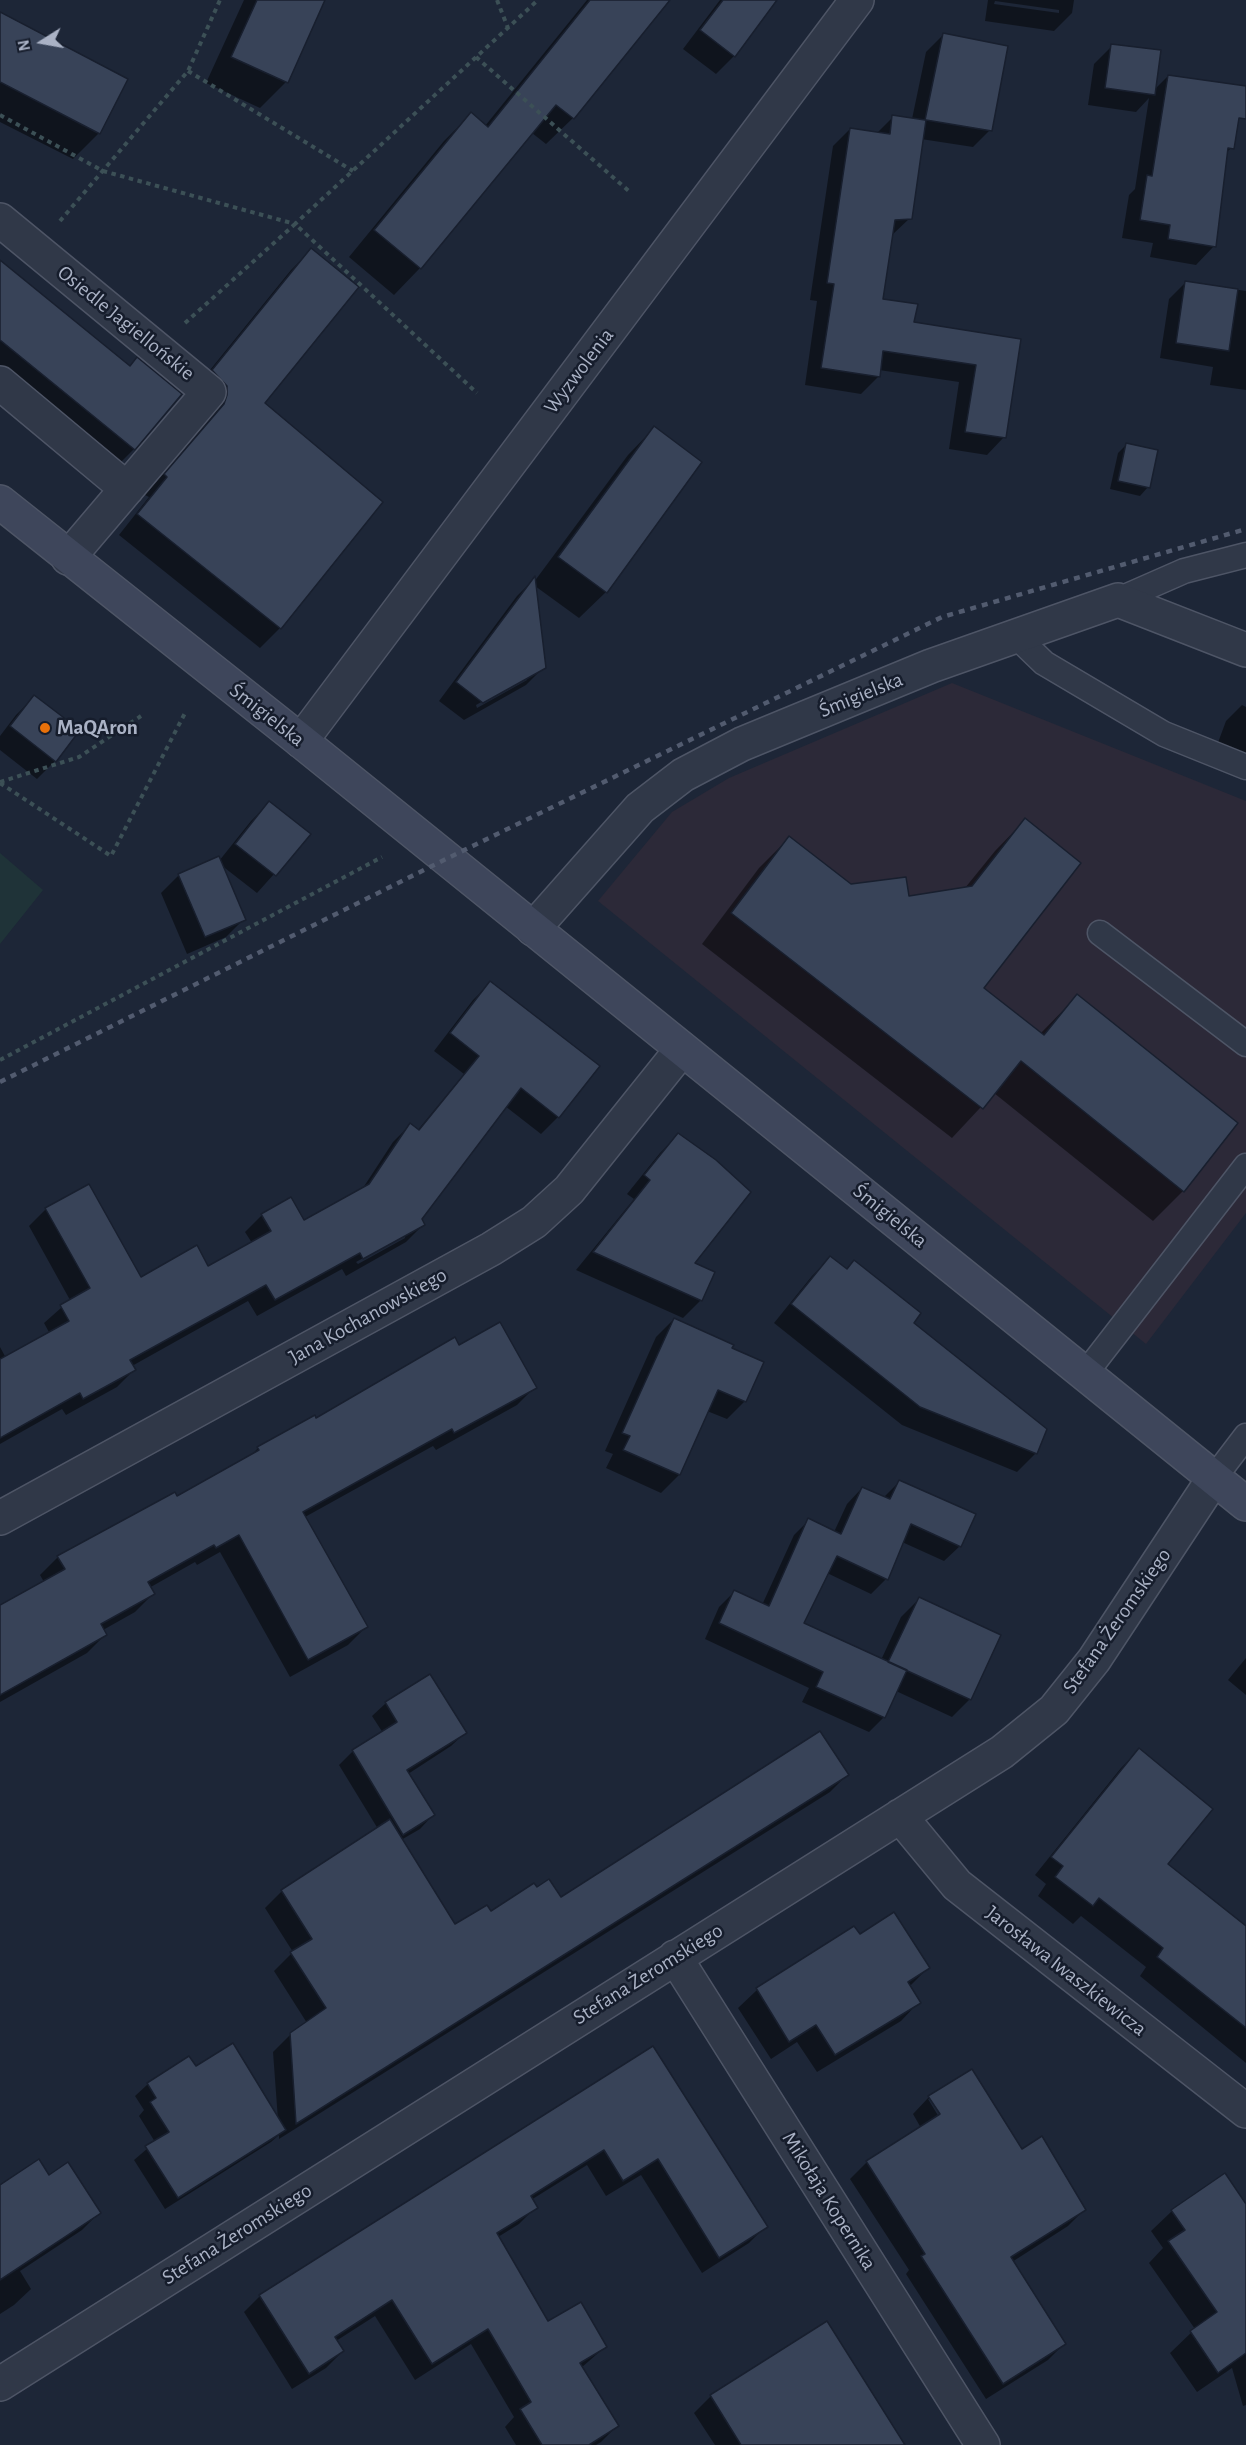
<!DOCTYPE html>
<meta charset="utf-8">
<style>
body{margin:0}
#map{position:relative;width:1246px;height:2445px;overflow:hidden;background:#1d2637;font-family:"Alegreya Sans",sans-serif}
canvas{display:block}
.north{position:absolute;left:12px;top:12px;width:60px;height:60px;-webkit-text-stroke:4px #161d2c;paint-order:stroke;rotate:259deg;font-size:16px;font-weight:700;line-height:24px;text-align:center;color:#aab2c5}
.north::after{content:'';display:block;margin:auto;width:21px;height:27px;background:#aab2c5;clip-path:polygon(50% 0,100% 100%,50% 72%,0 100%)}
</style>
<div id="map">
<canvas width="1246" height="2445"></canvas>
<div class="north">N</div>
</div>
<script>
const context = document.querySelector('canvas').getContext('2d');
context.lineJoin = 'round';
function paint(path, color) { context.fillStyle = color; context.fill(path, 'evenodd'); }
const toPath = rows => new Path2D(rows.map(r => 'M' + r).join(''));
function stroke(path, color, width, dash) { context.strokeStyle = color; context.lineWidth = width; context.lineCap = dash ? 'butt' : 'round'; context.setLineDash(dash || []); context.stroke(path); }
function drawText(font, color, halo, rows, align = 'center') {
  context.font = font + ' "Alegreya Sans",sans-serif'; context.lineWidth = 5; context.setLineDash([]); context.textBaseline = 'middle'; context.strokeStyle = halo; context.fillStyle = color; for (const [text, x, y, turn = 0] of rows) {
    context.save(); context.translate(x, y); context.rotate((+turn || 0) * Math.PI / 180); context.textAlign = isNaN(turn) ? turn : align; if (halo) context.strokeText(text, 0, 0); context.fillText(text, 0, 0); context.restore();
  }
}
const medical = toPath([
 [952,683,1246,801,1246,1213,1146,1344,598,901,672,812,729,778]
]);
const green = toPath([
 [0,853,43,890,0,944]
]);
const shadow = toPath([
 [244,0,324,0,286,82,260,108,206,83],
 [587,0,667,1,573,118,546,144,532,133,420,268,394,295,349,257,444,141,471,114,485,126],
 [720,0,776,0,734,56,716,74,683,49],
 [988,0,1074,0,1072,13,1054,31,985,21],
 [995,1,1059,10,1059,13,994,4],
 [0,14,99,133,73,159,0,122],
 [943,35,990,130,973,147,921,139,910,218,891,236,881,300,912,324,1019,340,1004,437,987,455,949,449,959,382,879,370,879,376,861,394,805,385,817,301,810,300,833,146,850,129,876,134,893,117,912,119,926,52],
 [1112,46,1154,90,1168,76,1231,148,1226,153,1214,246,1196,265,1150,257,1153,243,1122,238,1129,195,1135,189,1149,98,1136,112,1088,105,1094,64],
 [311,250,262,403,280,628,260,648,119,535,149,497,145,495,204,425,208,416,193,391,291,270],
 [0,262,129,367,137,359,180,395,134,449,107,476,0,388],
 [1186,282,1246,291,1246,390,1210,385,1213,367,1160,358,1169,299],
 [654,428,606,592,579,618,535,586,544,667,526,685,464,720,439,701,517,596,534,579,534,582,628,455],
 [527,676,527,680,477,708,476,705],
 [1127,444,1148,487,1140,496,1110,489,1118,453],
 [34,697,55,761,37,779,0,750,0,736,16,715],
 [1242,705,1246,707,1246,769,1213,756,1226,721],
 [269,803,309,835,257,893,221,865,244,919,226,937,187,954,161,893,179,875,219,861,251,821],
 [1025,820,982,988,1040,1034,1077,996,1183,1191,1153,1221,994,1093,952,1138,702,944,759,868,789,838,850,886,908,897,965,888,995,851],
 [490,983,558,1117,541,1134,505,1106,420,1219,423,1225,406,1242,346,1276,342,1269,257,1316,248,1301,132,1366,134,1370,117,1387,66,1415,62,1409,0,1444,0,1347,6,1358,50,1334,44,1323,70,1300,29,1226,46,1209,141,1279,208,1268,252,1243,245,1232,262,1215,304,1222,361,1191,393,1142,410,1125,417,1131,464,1074,434,1051,473,1000],
 [405,1235,405,1238,358,1264,356,1262],
 [678,1135,693,1263,701,1300,683,1318,576,1270,634,1199,627,1194,660,1153],
 [830,1258,1046,1429,1035,1454,1017,1472,902,1425,774,1323,812,1276],
 [674,1319,730,1349,745,1401,727,1419,707,1411,679,1475,661,1493,606,1468,613,1454,605,1451,656,1337],
 [458,1347,535,1387,517,1405,436,1450,433,1446,305,1517,366,1627,348,1645,290,1677,220,1552,197,1565,195,1562,149,1588,153,1594,135,1612,103,1630,105,1635,87,1653,0,1702,0,1606,44,1582,40,1575,58,1557,177,1498,249,1458,258,1448],
 [899,1482,960,1546,944,1561,902,1542,886,1579,871,1594,827,1573,802,1624,881,1660,901,1617,919,1599,970,1699,952,1717,896,1691,884,1717,869,1732,802,1702,809,1688,705,1639,719,1607,734,1592,762,1605,794,1535,809,1520,834,1532,847,1504,862,1488,884,1497],
 [1246,1658,1246,1695,1228,1680],
 [386,1703,465,1733,451,1746,408,1774,433,1815,420,1829,401,1840,454,1926,490,1914,536,1889,561,1899,847,1775,830,1792,279,2139,279,2135,271,2142,165,2209,134,2160,155,2142,139,2116,144,2110,135,2096,148,2084,195,2068,278,2120,273,2052,291,2034,307,2023,274,1971,293,1952,265,1908,282,1891,378,1829,339,1765,353,1751,383,1733,372,1716],
 [1139,1750,1166,1864,1246,1932,1246,2063,1140,1976,1146,1967,1081,1916,1073,1924,1038,1896,1046,1884,1035,1875,1121,1768],
 [854,1928,859,1936,928,1968,909,1987,919,2002,901,2021,817,2072,797,2042,771,2059,738,2008,757,1990],
 [652,2048,766,2226,749,2243,702,2273,641,2175,606,2196,587,2165,531,2200,536,2207,519,2224,498,2237,548,2323,605,2347,581,2368,617,2426,601,2442,596,2445,516,2445,505,2427,514,2417,471,2344,415,2380,375,2316,336,2341,343,2351,326,2368,292,2389,244,2312,260,2296],
 [929,2097,1022,2151,1084,2210,1068,2226,1012,2262,1064,2344,1048,2360,986,2399,906,2274,909,2270,850,2179,867,2162,921,2128,913,2114],
 [928,2099,932,2099,945,2120,942,2122],
 [48,2177,99,2213,82,2230,20,2271,31,2289,14,2305,0,2314,0,2186],
 [1246,2207,1246,2405,1243,2406,1232,2368,1197,2392,1170,2353,1195,2329,1149,2263,1163,2248,1151,2231,1172,2211],
 [827,2323,904,2445,715,2445,694,2413,711,2396]
]);
const building = toPath([
 [257,0,325,0,288,83,231,57,257,0],
 [590,0,670,0,574,119,556,105,421,269,374,230,471,112,488,127,590,0],
 [723,0,777,0,735,57,700,30,723,0],
 [0,12,128,79,100,134,0,82,0,12],
 [943,33,1008,46,992,131,926,120,912,219,895,220,883,299,918,304,914,322,1021,339,1006,438,965,432,976,365,883,351,880,377,821,368,834,284,827,283,850,128,890,134,892,115,925,120,943,33],
 [1111,44,1161,50,1155,95,1105,88,1111,44],
 [1168,75,1246,86,1246,119,1239,118,1234,149,1228,148,1216,247,1168,239,1170,225,1140,220,1147,175,1152,176,1168,75],
 [311,248,359,287,265,403,383,502,281,629,137,514,167,477,164,474,224,404,227,395,227,386,212,370,311,248],
 [0,260,130,366,137,357,182,394,135,450,0,340,0,260],
 [1185,281,1238,289,1229,351,1176,343,1185,281],
 [654,426,702,462,607,593,558,557,654,426],
 [1126,443,1158,450,1150,488,1118,481,1126,443],
 [535,576,546,668,483,703,456,682,535,576],
 [34,695,80,730,56,762,10,726,34,695],
 [269,801,311,834,276,876,235,844,269,801],
 [1025,818,1081,863,984,988,1044,1035,1077,994,1238,1123,1184,1192,1021,1061,983,1109,731,913,789,836,851,884,906,877,909,896,972,886,1025,818],
 [219,856,246,920,205,937,178,874,219,856],
 [490,981,600,1066,559,1118,521,1088,422,1219,425,1225,363,1259,360,1253,275,1300,266,1285,130,1360,136,1370,83,1399,80,1393,0,1438,0,1359,69,1321,60,1305,90,1288,45,1208,89,1184,141,1277,197,1245,208,1266,271,1231,261,1214,291,1197,304,1220,369,1184,410,1123,419,1130,479,1056,450,1033,490,981],
 [678,1133,716,1160,751,1192,695,1263,715,1272,702,1301,593,1252,650,1180,644,1175,678,1133],
 [830,1256,847,1269,854,1260,921,1313,914,1323,1047,1429,1037,1454,920,1407,791,1304,830,1256],
 [674,1318,734,1345,732,1348,764,1362,746,1402,718,1390,680,1475,623,1450,630,1436,622,1433,674,1318],
 [500,1322,537,1388,454,1433,452,1429,303,1512,368,1627,308,1660,239,1535,216,1548,214,1545,148,1582,155,1594,101,1624,107,1635,0,1695,0,1605,65,1569,57,1556,175,1492,177,1496,259,1450,257,1447,315,1415,316,1418,455,1337,459,1345,500,1322],
 [899,1480,976,1514,961,1547,911,1524,888,1580,837,1556,804,1623,907,1670,885,1718,816,1687,823,1672,719,1623,734,1590,769,1606,808,1518,841,1534,862,1487,890,1499,899,1480],
 [919,1597,1001,1635,971,1700,888,1662,919,1597],
 [430,1674,467,1733,407,1770,435,1815,403,1835,352,1750,397,1722,385,1702,430,1674],
 [820,1731,849,1775,296,2124,290,2033,326,2008,290,1952,312,1939,281,1890,390,1819,455,1924,487,1905,491,1911,534,1883,537,1887,549,1879,561,1897,820,1731],
 [1139,1748,1213,1809,1168,1864,1246,1926,1246,2028,1157,1957,1163,1948,1099,1898,1093,1906,1055,1877,1063,1866,1051,1857,1139,1748],
 [894,1912,930,1968,908,1982,921,2003,835,2055,816,2025,789,2042,756,1988,854,1926,860,1934,894,1912],
 [233,2043,286,2130,178,2198,145,2146,169,2132,150,2102,156,2098,147,2083,189,2056,196,2066,233,2043],
 [653,2046,768,2227,719,2258,658,2159,623,2181,604,2150,531,2196,538,2208,497,2233,548,2321,581,2302,607,2347,580,2363,619,2426,589,2445,542,2445,520,2409,531,2402,488,2329,432,2364,392,2300,335,2337,344,2351,309,2374,259,2295,653,2046],
 [972,2069,1022,2149,1042,2136,1086,2210,1011,2257,1066,2344,1003,2384,921,2256,925,2254,866,2161,940,2114,928,2096,972,2069],
 [39,2159,49,2175,68,2162,101,2213,0,2280,0,2185,39,2159],
 [1225,2173,1246,2204,1246,2353,1218,2373,1190,2331,1217,2312,1168,2241,1185,2230,1171,2210,1225,2173],
 [827,2321,905,2445,741,2445,710,2395,827,2321]
]);
const path = toPath([
 [497,0,508,28],
 [476,57,631,193],
 [188,71,353,171],
 [0,115,103,171,295,224,538,0],
 [60,221,188,71,220,0],
 [185,323,295,224,477,393],
 [0,782,79,757,141,716],
 [0,783,111,856,185,713],
 [0,1060,382,857]
]);
const lane = toPath([
 [1118,600,1184,571,1246,555],
 [1016,636,1044,663,1164,734,1246,767],
 [1100,933,1246,1044],
 [1085,1374,1246,1166],
 [1214,1478,1246,1436]
]);
const street = toPath([
 [0,220,209,392,68,558],
 [0,383,127,489],
 [301,741,857,0],
 [533,929,640,808,683,775,742,744,931,666,1118,600,1246,650],
 [0,1518,491,1249,534,1222,569,1190,682,1049],
 [900,1816,957,1885,1246,2111],
 [675,1957,983,2445],
 [0,2384,1002,1752,1054,1710,1094,1660,1214,1478]
]);
const secondary = toPath([
 [0,502,301,741,1246,1504]
]);
const rail = toPath([
 [0,1082,446,859,942,617,1246,529]
]);
const markers = [
 [45,728,6,"#e8710a"]
];
const streetNames = [
 ["Osiedle Jagiellońskie",126,323,39],
 ["Wyzwolenia",579,371,-53],
 ["Śmigielska",861,695,-22],
 ["Śmigielska",267,715,38],
 ["Śmigielska",890,1216,39],
 ["Jana Kochanowskiego",368,1316,-29],
 ["Stefana Żeromskiego",1117,1621,-55],
 ["Jarosława Iwaszkiewicza",1066,1971,38],
 ["Stefana Żeromskiego",648,1974,-32],
 ["Mikołaja Kopernika",829,2201,58],
 ["Stefana Żeromskiego",237,2234,-32]
];
const poiNames = [
 ["MaQAron",57,728]
];
paint(medical, '#2c2938');
paint(green, '#1f3338');
paint(shadow, '#0007');
paint(building, '#384358');
stroke(building, '#181f2e', 1.5);
stroke(lane, '#4e5566', 27);
stroke(street, '#4e5566', 36);
stroke(secondary, '#4e5566', 36);
stroke(path, '#3c5056', 4, [4.5, 4.5]);
stroke(lane, '#303848', 24);
stroke(street, '#303848', 33);
stroke(secondary, '#3e465b', 33);
stroke(rail, '#525b6f', 4.5, [6, 6]);
for (const [x, y, r, color] of markers) { const dot = new Path2D(); dot.arc(x, y, r, 0, 2 * Math.PI); context.fillStyle = color; context.fill(dot); stroke(dot, '#161d2c', 2); }
drawText('21px', '#aab2c5', '#161d2c', streetNames);
drawText('bold 21px', '#aab2c5', '#161d2c', poiNames, 'left');
</script>
